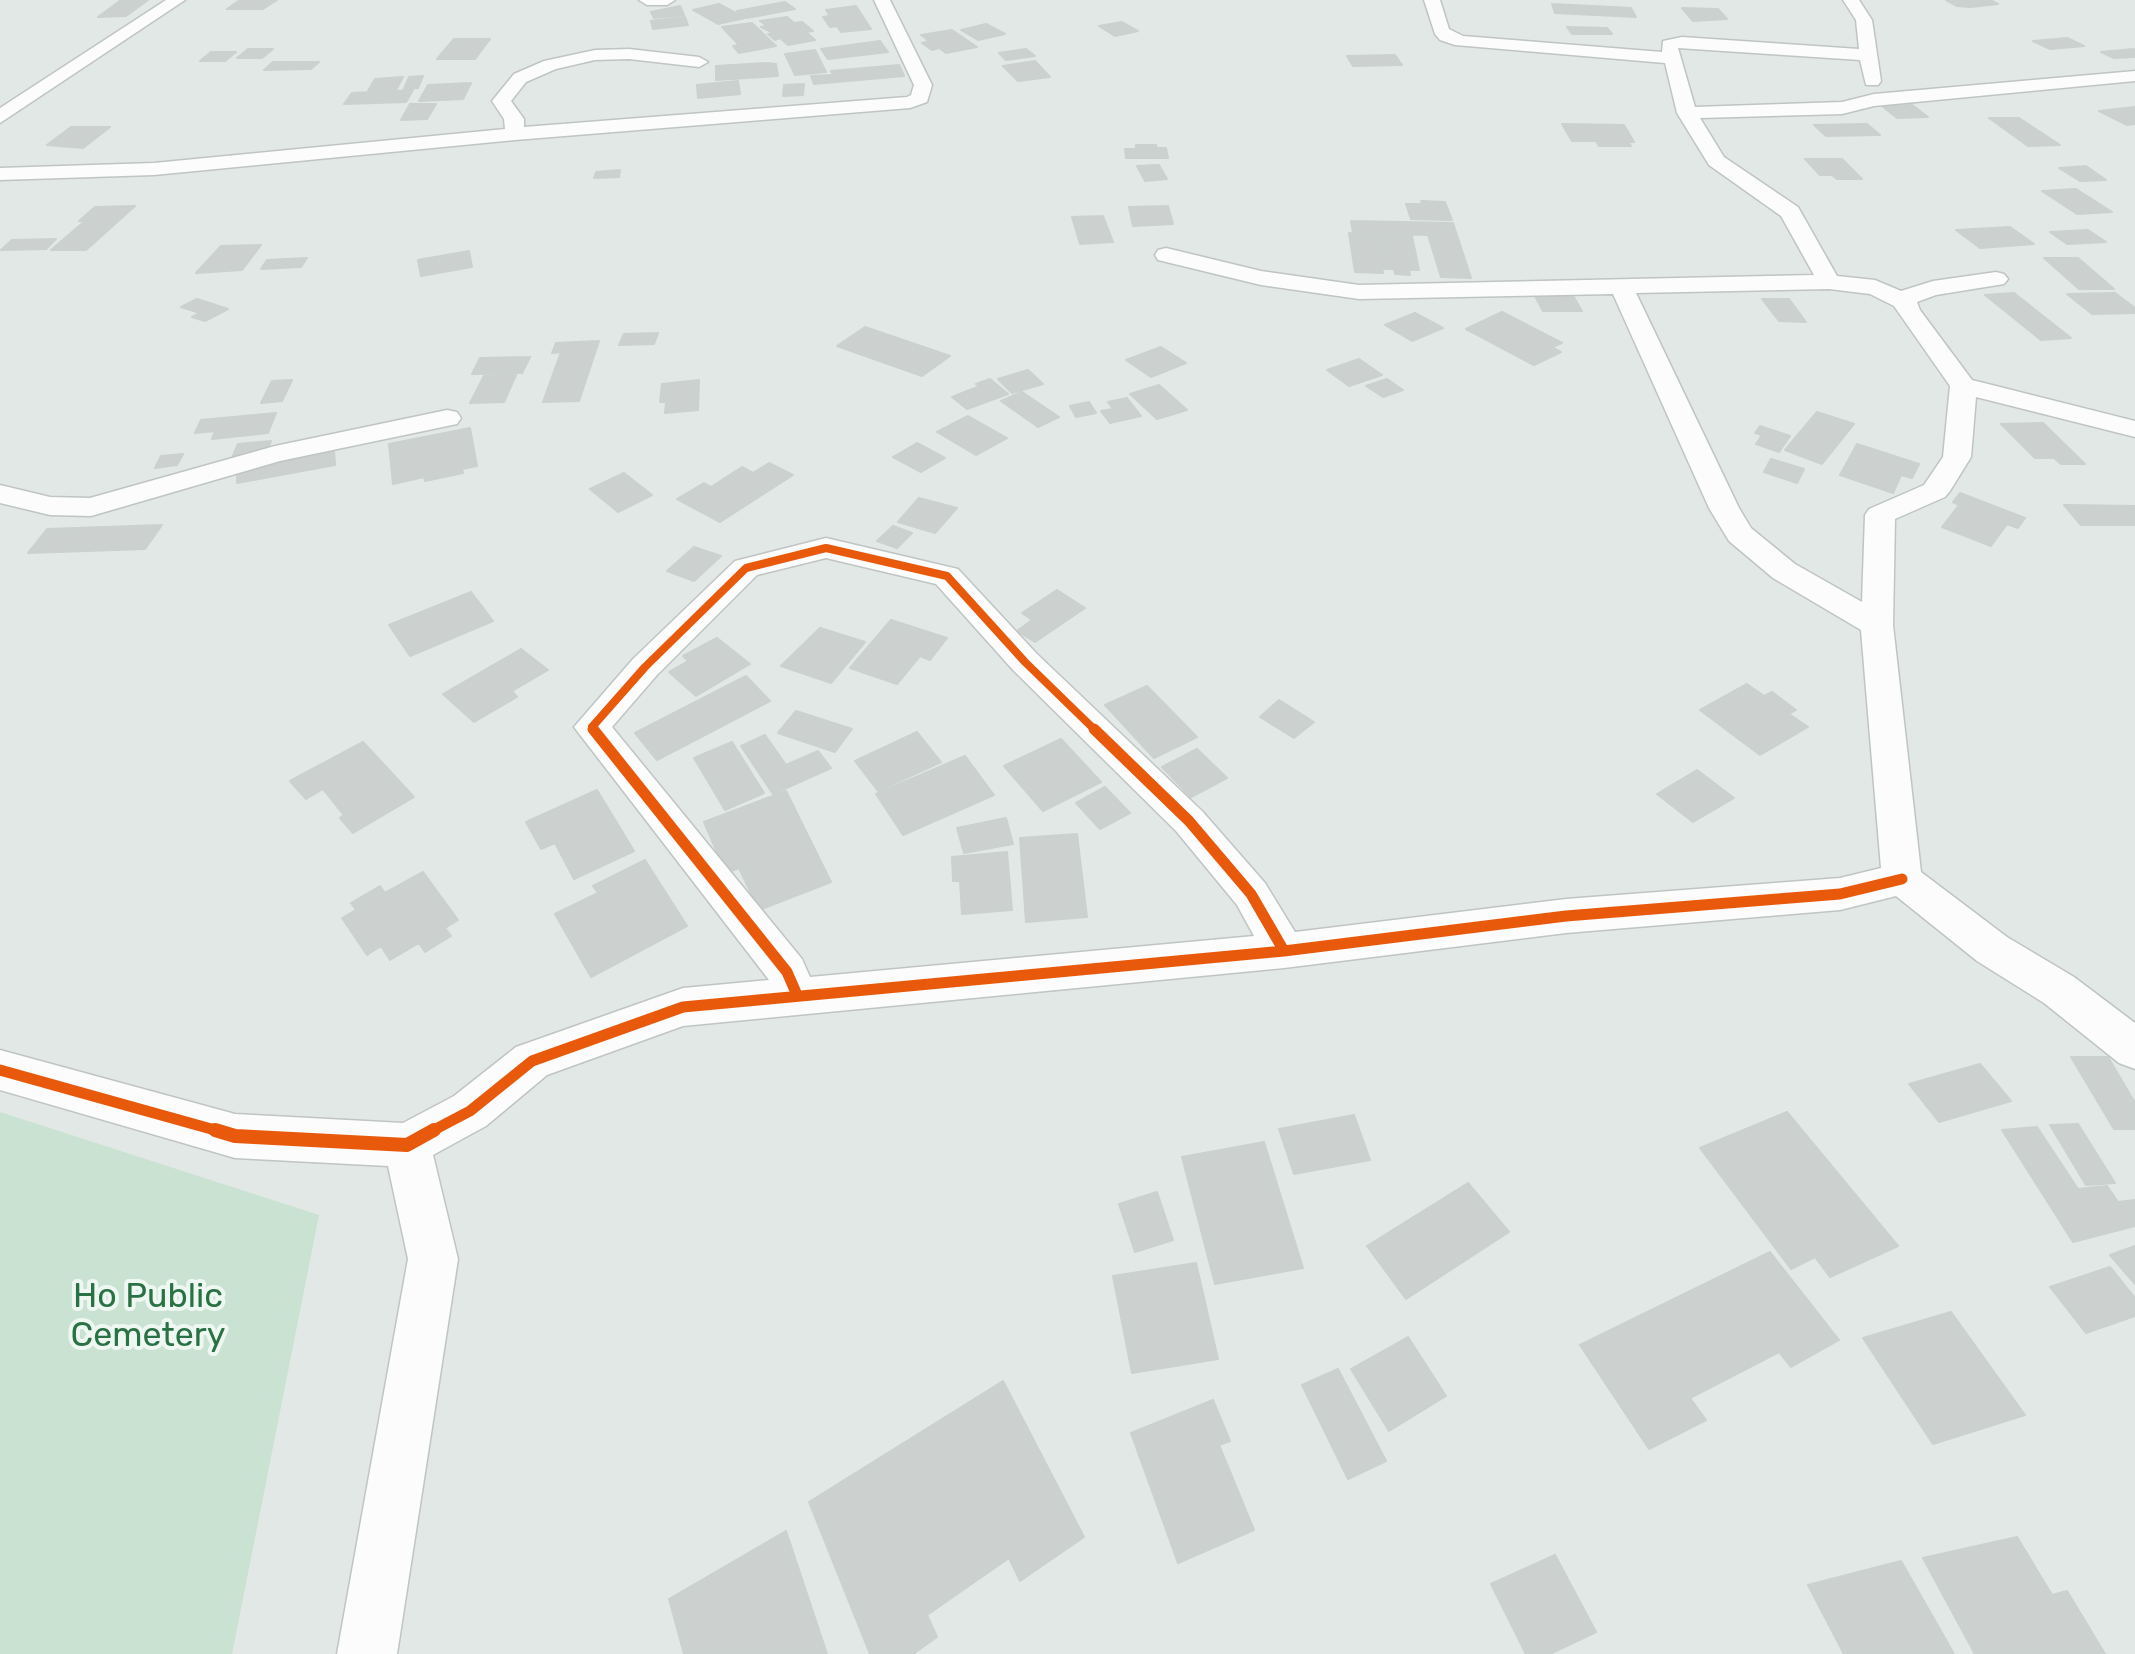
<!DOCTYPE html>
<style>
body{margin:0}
canvas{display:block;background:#e2e8e5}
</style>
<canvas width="2135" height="1654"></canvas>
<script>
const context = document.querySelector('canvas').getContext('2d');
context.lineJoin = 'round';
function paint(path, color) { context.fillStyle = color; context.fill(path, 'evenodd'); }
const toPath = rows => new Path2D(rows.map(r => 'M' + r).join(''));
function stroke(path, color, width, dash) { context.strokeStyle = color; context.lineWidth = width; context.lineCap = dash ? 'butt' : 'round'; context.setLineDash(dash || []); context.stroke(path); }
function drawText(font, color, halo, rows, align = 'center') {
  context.font = font + ' Rubik,sans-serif'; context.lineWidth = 8; context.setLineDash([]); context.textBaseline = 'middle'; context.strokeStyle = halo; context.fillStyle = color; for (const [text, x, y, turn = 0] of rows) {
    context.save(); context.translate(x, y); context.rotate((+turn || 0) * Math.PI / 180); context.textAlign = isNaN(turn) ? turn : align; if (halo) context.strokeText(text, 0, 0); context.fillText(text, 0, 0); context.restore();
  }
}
const green = toPath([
 [0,1112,319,1215,232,1654,0,1654]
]);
const building = toPath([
 [121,0,148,0,126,16,98,17,121,0],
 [240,0,277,0,263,9,227,9,240,0],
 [1946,0,1990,0,1998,4,1971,7,1957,6,1946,0],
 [785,2,795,9,747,18,737,11,785,2],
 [719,4,745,18,718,24,693,10,719,4],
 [1552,4,1631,8,1636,17,1555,13,1552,4],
 [680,6,684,15,654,18,651,12,680,6],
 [856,6,871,29,841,32,837,26,830,27,823,17,830,16,826,10,856,6],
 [1682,8,1718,9,1727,19,1693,21,1682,8],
 [685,17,688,25,653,29,651,21,685,17],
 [787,17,794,23,802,22,813,31,806,32,815,40,788,45,780,38,775,40,768,34,774,33,761,27,767,26,760,21,787,17],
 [1122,22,1138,31,1115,36,1099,26,1122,22],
 [752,23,776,46,739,53,733,46,739,45,722,27,752,23],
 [986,24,1005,34,978,40,961,30,986,24],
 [1567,27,1607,28,1612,34,1572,34,1567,27],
 [952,30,977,47,946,53,939,48,932,50,922,43,929,41,921,35,952,30],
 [2067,38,2084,46,2050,49,2033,41,2067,38],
 [454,39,490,39,475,59,437,59,454,39],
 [880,41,888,52,828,59,821,49,880,41],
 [248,49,273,49,262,58,237,58,248,49],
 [1026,49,1035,56,1006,60,999,53,1026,49],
 [2134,49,2135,57,2114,58,2101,52,2134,49],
 [815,50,826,72,795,75,785,54,815,50],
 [211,52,236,52,225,61,200,61,211,52],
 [1395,55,1402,65,1353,66,1347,56,1395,55],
 [1035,61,1050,77,1018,81,1003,66,1035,61],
 [273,62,319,62,311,69,264,70,273,62],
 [766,63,776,64,778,76,716,80,716,66,766,63],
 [899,65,904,76,814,84,811,76,833,75,831,71,899,65],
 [423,76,418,88,404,89,409,77,423,76],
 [403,77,396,90,368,91,375,79,403,77],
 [738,81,740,94,698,98,697,85,738,81],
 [471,83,463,99,419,101,428,85,471,83],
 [804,84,803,95,783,96,784,85,804,84],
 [413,90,406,102,344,104,352,93,413,90],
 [410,104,436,104,427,119,401,120,410,104],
 [1912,105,1928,117,1897,118,1882,106,1912,105],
 [2135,107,2135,124,2127,125,2099,111,2135,107],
 [1989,118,2019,118,2060,145,2028,146,1989,118],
 [1562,124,1624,125,1634,142,1628,142,1631,146,1599,146,1596,141,1572,141,1562,124],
 [1867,124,1880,135,1826,136,1814,125,1867,124],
 [71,127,110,127,83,148,47,145,71,127],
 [1136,145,1156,145,1157,148,1166,148,1168,158,1126,158,1125,149,1136,149,1136,145],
 [1805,159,1842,159,1862,179,1837,179,1832,175,1820,175,1805,159],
 [1159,165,1167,179,1145,181,1137,166,1159,165],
 [2086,166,2106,180,2080,181,2059,168,2086,166],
 [620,170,619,177,594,178,596,172,620,170],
 [2076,189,2112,212,2077,214,2042,191,2076,189],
 [1421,201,1445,202,1452,220,1411,219,1406,204,1423,204,1421,201],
 [135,206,86,250,51,250,85,221,79,221,95,207,135,206],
 [1168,206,1173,224,1133,226,1129,207,1168,206],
 [1103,216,1113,242,1080,244,1072,217,1103,216],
 [1351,221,1453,223,1471,278,1441,277,1428,235,1353,233,1351,221],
 [2010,227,2034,244,1980,248,1956,230,2010,227],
 [2088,230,2106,242,2067,244,2050,232,2088,230],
 [1349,233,1376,234,1383,273,1355,272,1349,233],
 [1377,235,1412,236,1419,270,1409,270,1410,275,1395,274,1394,269,1383,269,1377,235],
 [56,239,46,249,1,250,12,240,56,239],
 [261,245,242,270,196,273,221,246,261,245],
 [469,251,472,267,421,276,418,260,469,251],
 [307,258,301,267,261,269,267,260,307,258],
 [2044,258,2078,258,2114,289,2079,289,2044,258],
 [2014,293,2071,338,2041,340,1985,295,2014,293],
 [2115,293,2135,308,2135,313,2092,314,2067,294,2115,293],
 [1534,294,1572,294,1582,311,1543,311,1534,294],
 [197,299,228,309,205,321,192,317,200,313,181,307,197,299],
 [1762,299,1789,299,1806,322,1779,321,1762,299],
 [1502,312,1562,343,1552,347,1561,352,1534,365,1466,329,1502,312],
 [1415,313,1443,328,1412,341,1385,325,1415,313],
 [865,327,950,356,922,376,837,346,865,327],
 [658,333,654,344,619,345,624,334,658,333],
 [599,341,579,401,543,402,561,352,552,353,556,343,599,341],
 [1161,347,1186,363,1151,377,1126,360,1161,347],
 [530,357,522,373,472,374,480,358,530,357],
 [1359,359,1382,375,1349,386,1327,370,1359,359],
 [1028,370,1043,384,1012,393,998,379,1028,370],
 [516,375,504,402,470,403,484,376,516,375],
 [990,379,1008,394,967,409,952,397,980,386,976,384,990,379],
 [1387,379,1403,390,1383,397,1366,386,1387,379],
 [292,380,282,401,261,403,272,381,292,380],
 [699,380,698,410,665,413,666,402,660,402,662,384,699,380],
 [1159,385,1187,410,1157,419,1130,394,1159,385],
 [1022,392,1059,417,1038,427,1001,401,1022,392],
 [1127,398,1141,416,1110,423,1101,411,1113,409,1108,402,1127,398],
 [1089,402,1096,413,1076,417,1070,406,1089,402],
 [1817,412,1854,424,1822,464,1785,450,1817,412],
 [276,413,268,433,212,439,215,431,195,433,201,420,276,413],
 [968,416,1007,438,976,455,937,432,968,416],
 [2043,423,2085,464,2061,464,2054,458,2035,458,2001,424,2043,423],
 [1760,426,1790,436,1779,452,1756,444,1762,435,1755,433,1760,426],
 [470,428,477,466,462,469,463,473,425,481,424,477,393,484,389,444,470,428],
 [271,441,266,454,232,458,238,444,271,441],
 [917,443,945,458,921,472,893,457,917,443],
 [1857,444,1919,464,1912,478,1901,475,1893,493,1840,475,1857,444],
 [334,449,335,465,237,483,237,469,334,449],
 [183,454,177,465,155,468,161,456,183,454],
 [1771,459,1804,469,1797,483,1764,472,1771,459],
 [769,463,793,475,720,522,677,499,704,483,711,487,742,467,753,473,769,463],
 [624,473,652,495,618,512,590,489,624,473],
 [1960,493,2025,518,2018,528,2007,524,1991,546,1942,527,1959,505,1953,502,1960,493],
 [919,498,957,508,935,533,898,522,919,498],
 [2064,505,2135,506,2135,525,2081,525,2064,505],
 [162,525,145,549,28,553,47,529,162,525],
 [893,526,912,533,897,548,877,541,893,526],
 [694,547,721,556,694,581,667,571,694,547],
 [1057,590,1085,608,1035,642,1017,631,1032,620,1022,613,1057,590],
 [471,592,493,621,410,656,389,625,471,592],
 [891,620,947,638,930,660,920,656,897,684,850,668,891,620],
 [820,628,865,642,831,683,781,666,820,628],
 [717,638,750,664,696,696,669,672,688,661,683,656,717,638],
 [521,649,548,670,512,691,517,697,474,722,443,694,521,649],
 [746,676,770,701,657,760,635,733,746,676],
 [1747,684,1764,696,1772,692,1796,710,1789,714,1808,727,1760,755,1700,710,1747,684],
 [1147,686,1197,737,1154,758,1105,705,1147,686],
 [1279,700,1314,722,1294,738,1260,717,1279,700],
 [796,711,852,729,835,752,778,733,796,711],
 [917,732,941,762,878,791,855,761,917,732],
 [765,735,786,765,818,751,831,768,773,794,741,746,765,735],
 [1061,739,1101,782,1043,811,1004,766,1061,739],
 [363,742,414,797,353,833,340,818,344,815,323,789,306,799,290,781,363,742],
 [732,742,764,793,725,810,694,758,732,742],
 [1197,749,1227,778,1191,797,1162,767,1197,749],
 [965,756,994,795,903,835,876,794,965,756],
 [1697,770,1734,798,1693,822,1657,794,1697,770],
 [1105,787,1130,813,1100,829,1076,803,1105,787],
 [597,790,634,851,574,879,555,843,541,849,526,822,597,790],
 [786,791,831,882,759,910,739,868,726,873,704,822,786,791],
 [1006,818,1013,844,964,853,957,828,1006,818],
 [1077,834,1087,917,1026,922,1020,838,1077,834],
 [1007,852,1012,910,962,914,960,881,953,881,952,857,1007,852],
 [645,860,687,926,591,977,555,914,598,893,593,886,645,860],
 [423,872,458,920,445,928,451,936,425,952,419,943,390,960,381,946,367,955,342,918,356,910,351,903,380,886,385,893,423,872],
 [2071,1057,2108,1057,2135,1103,2135,1129,2114,1129,2071,1057],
 [1980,1064,2011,1101,1939,1122,1909,1084,1980,1064],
 [1787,1112,1898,1246,1830,1277,1815,1257,1791,1269,1700,1148,1787,1112],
 [1354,1115,1370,1160,1294,1174,1279,1129,1354,1115],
 [2078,1124,2115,1183,2086,1185,2050,1125,2078,1124],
 [2037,1127,2078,1189,2107,1186,2118,1202,2135,1200,2135,1226,2073,1242,2002,1130,2037,1127],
 [1264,1142,1303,1268,1215,1284,1182,1157,1264,1142],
 [1468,1183,1509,1232,1406,1299,1367,1246,1468,1183],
 [1157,1192,1173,1240,1135,1252,1119,1204,1157,1192],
 [2135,1246,2135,1284,2110,1255,2135,1246],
 [1770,1252,1839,1340,1791,1367,1779,1352,1690,1398,1706,1420,1649,1449,1580,1345,1770,1252],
 [1196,1263,1218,1359,1132,1373,1113,1276,1196,1263],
 [2110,1267,2135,1298,2135,1316,2086,1333,2050,1287,2110,1267],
 [1951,1312,2025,1415,1933,1444,1863,1338,1951,1312],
 [1408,1337,1446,1396,1389,1431,1351,1369,1408,1337],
 [1338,1369,1386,1461,1348,1479,1302,1385,1338,1369],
 [1003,1381,1084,1537,1020,1581,1009,1558,927,1615,937,1637,913,1654,870,1654,809,1502,1003,1381],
 [1213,1400,1230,1441,1219,1445,1254,1530,1178,1563,1131,1433,1213,1400],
 [786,1531,827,1654,684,1654,669,1599,786,1531],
 [2017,1537,2052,1595,2067,1591,2105,1654,1975,1654,1923,1558,2017,1537],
 [1555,1555,1596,1632,1550,1654,1526,1654,1491,1584,1555,1555],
 [1901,1561,1954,1654,1844,1654,1808,1585,1901,1561]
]);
const minor = toPath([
 [166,0,185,0,0,123,0,108,166,0],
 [639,0,675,0,667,5,647,5,639,0],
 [874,0,890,0,932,85,927,102,910,108,515,140,154,175,0,180,0,168,154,163,505,129,504,119,492,101,514,74,544,61,595,50,629,49,699,57,708,62,699,67,629,59,595,60,556,69,526,82,511,101,524,119,524,127,907,97,911,95,914,85,874,0],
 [1424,0,1440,0,1449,29,1463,36,1662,52,1663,41,1682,37,1859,49,1856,20,1843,0,1859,0,1872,20,1881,81,1878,85,1866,85,1860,60,1678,48,1695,107,1842,102,1874,94,2135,71,2135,81,1874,106,1842,114,1700,118,1724,157,1798,207,1837,276,1875,280,1901,291,1933,281,1996,272,2004,274,2008,279,2004,284,1936,295,1917,302,1920,310,1972,380,2135,421,2135,437,1976,397,1971,457,1950,491,1945,497,1895,519,1893,625,1921,872,2007,937,2074,977,2135,1023,2135,1069,2119,1063,2044,1003,1977,961,1896,896,1840,910,1566,933,1284,968,683,1026,547,1075,486,1126,433,1155,458,1259,397,1654,337,1654,408,1259,388,1166,235,1158,0,1090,0,1050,235,1114,403,1123,454,1096,516,1047,683,988,769,980,574,727,633,659,735,561,826,538,958,569,1037,654,1202,811,1265,883,1295,932,1566,899,1840,878,1881,868,1861,630,1773,578,1729,541,1709,508,1613,294,1359,299,1261,285,1158,260,1155,255,1158,250,1166,248,1261,271,1359,285,1814,275,1781,216,1709,165,1677,113,1665,63,1455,45,1440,40,1435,34,1424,0],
 [1829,289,1870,294,1894,306,1950,386,1943,457,1924,485,1869,509,1865,515,1862,602,1795,564,1751,528,1739,508,1636,293,1829,289],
 [826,558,936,584,1013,670,1176,831,1237,905,1254,936,810,977,802,959,612,727,657,675,757,575,826,558],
 [447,410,457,412,461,418,457,424,280,461,91,516,50,515,0,503,0,485,50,497,90,498,275,446,447,410]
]);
const cyclewayFar2 = toPath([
 [595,731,592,727,645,667,746,568,826,548,947,576,1025,662,1096,731]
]);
const cyclewayFar1 = toPath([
 [593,729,787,972,797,995],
 [1094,729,1189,821,1251,894,1284,951],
 [0,1070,222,1132],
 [430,1132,470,1111,532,1061,683,1007,1284,951,1566,916,1840,894,1902,879]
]);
const cycleway = toPath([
 [215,1130,235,1136,407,1145,434,1130]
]);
const nearParknames = [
 ["Ho Public",148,1297],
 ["Cemetery",148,1336]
];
paint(green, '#cae2d1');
paint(building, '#ccd1cf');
stroke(building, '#cad1ce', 2);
stroke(minor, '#bfc5c2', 3);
paint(minor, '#fbfcfb');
stroke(cyclewayFar2, '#e8590c', 8);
stroke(cyclewayFar1, '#e8590c', 11);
stroke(cycleway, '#e8590c', 14);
drawText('34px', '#297243', '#eff7f3', nearParknames);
</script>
